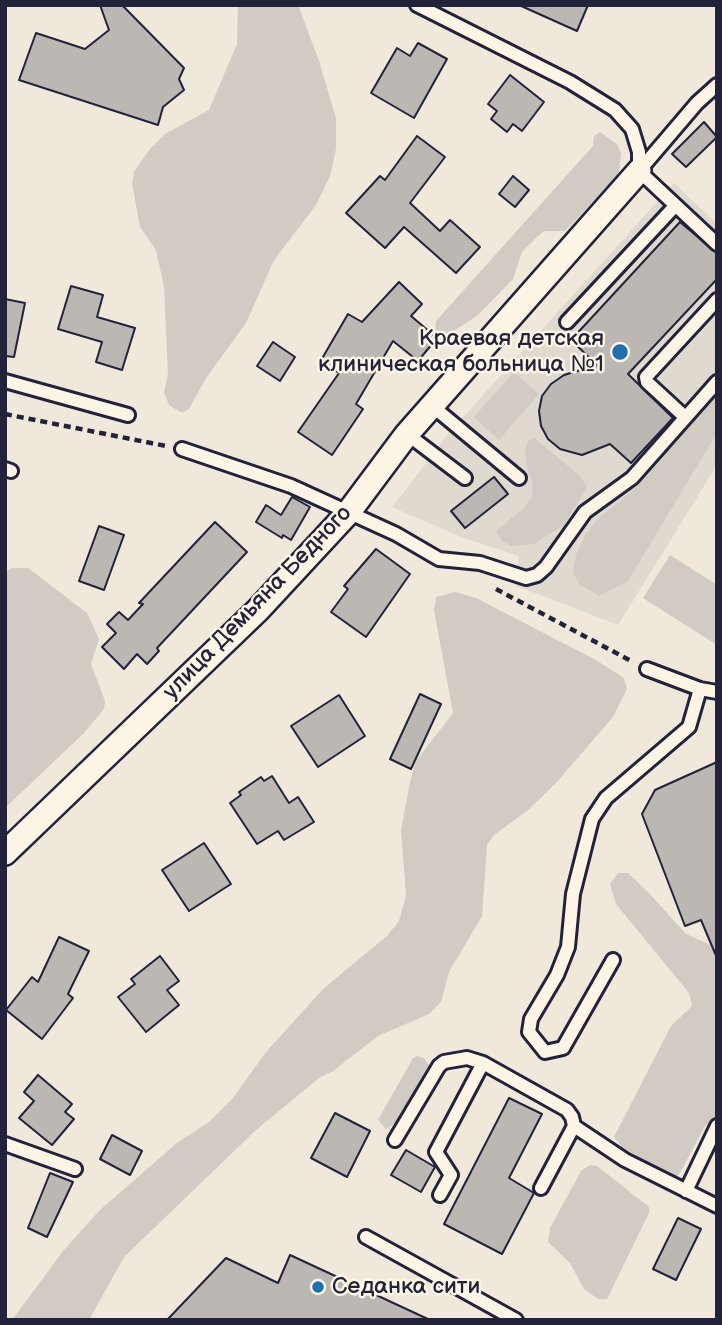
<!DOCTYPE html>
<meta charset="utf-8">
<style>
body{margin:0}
#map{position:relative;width:722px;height:1325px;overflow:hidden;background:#efe8db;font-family:"Balsamiq Sans",sans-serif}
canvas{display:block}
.frame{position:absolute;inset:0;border:7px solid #22223b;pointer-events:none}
</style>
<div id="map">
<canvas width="722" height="1325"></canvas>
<div class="frame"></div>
</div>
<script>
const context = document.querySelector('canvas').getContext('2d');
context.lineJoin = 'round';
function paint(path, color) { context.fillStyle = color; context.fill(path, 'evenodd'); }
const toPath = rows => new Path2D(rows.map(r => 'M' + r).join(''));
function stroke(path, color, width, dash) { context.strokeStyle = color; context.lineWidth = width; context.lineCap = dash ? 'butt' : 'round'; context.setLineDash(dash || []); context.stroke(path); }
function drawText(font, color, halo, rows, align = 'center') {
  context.font = font + ' "Balsamiq Sans",sans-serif'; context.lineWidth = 5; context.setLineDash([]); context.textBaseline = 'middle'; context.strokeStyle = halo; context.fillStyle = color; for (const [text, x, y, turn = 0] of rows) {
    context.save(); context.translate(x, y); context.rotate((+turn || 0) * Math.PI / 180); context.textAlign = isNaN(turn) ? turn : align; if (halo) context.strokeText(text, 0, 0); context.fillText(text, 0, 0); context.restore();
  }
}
const built = toPath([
 [674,183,717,224,717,465,618,625,514,585,519,556,461,537,392,507,449,433]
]);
const green = toPath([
 [238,5,298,5,319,61,336,118,336,149,330,176,316,205,274,260,246,323,206,378,189,409,182,413,169,405,164,392,168,374,164,286,156,250,140,227,132,183,134,172,149,150,165,134,209,110,237,44],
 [600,132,617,144,621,153,619,172,610,184,565,231,544,231,534,240,522,252,513,279,478,315,445,337,438,336,435,333,436,321,593,146,594,136],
 [514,372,539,394,499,440,474,417],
 [717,396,717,433,628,581,599,596,579,584,573,572,576,555,586,534,599,518,636,488],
 [534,438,580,476,587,487,564,525,534,544,511,546,502,541,496,531,525,507,532,496,533,483,527,469,525,449,529,440],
 [670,555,717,585,717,645,643,598],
 [12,568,28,568,87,613,99,639,91,664,105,701,104,709,84,733,5,808,5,572],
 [455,592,476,598,594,659,624,678,627,689,613,717,556,783,528,810,494,835,487,845,482,916,449,972,441,1002,429,1014,378,1036,333,1071,319,1078,256,1130,124,1257,89,1320,12,1320,63,1251,100,1210,178,1142,209,1122,233,1098,266,1052,323,989,387,936,399,921,406,895,401,830,410,782,416,761,453,713,434,610,436,597],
 [618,873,628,873,647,891,686,934,717,948,717,1117,705,1126,680,1173,674,1179,622,1147,614,1137,671,1026,692,1006,689,993,616,904,610,884],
 [417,1056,424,1058,429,1065,396,1123,386,1129,378,1120,413,1058],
 [590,1165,597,1166,649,1207,649,1213,607,1299,598,1299,584,1289,570,1263,548,1242,550,1228,581,1171]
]);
const building = toPath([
 [100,5,122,5,184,68,179,79,184,90,163,107,158,125,19,80,36,33,85,49,109,30,100,5],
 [519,5,588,5,577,31,519,5],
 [418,43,447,59,414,118,371,93,397,48,410,56,418,43],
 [510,75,544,102,522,131,513,124,507,132,491,119,497,111,488,104,510,75],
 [704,122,717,137,686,167,672,154,704,122],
 [417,136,445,157,410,203,440,231,450,220,480,247,456,273,404,227,385,248,346,213,380,176,385,180,417,136],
 [513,176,529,190,515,207,499,194,513,176],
 [680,222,717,253,717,279,628,374,673,418,631,463,610,444,582,455,560,449,548,439,541,426,539,411,542,396,551,384,564,375,597,365,571,340,680,222],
 [399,282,422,304,411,316,437,338,418,361,393,341,356,404,363,409,332,455,298,432,339,373,320,362,348,314,362,322,399,282],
 [71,286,103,295,97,317,135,328,122,370,96,362,102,342,58,329,71,286],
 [5,299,25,303,14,357,5,356,5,299],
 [273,342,295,357,280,381,257,366,273,342],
 [494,477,508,494,465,528,451,511,494,477],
 [292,497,310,507,291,540,283,535,282,538,256,522,266,505,281,515,292,497],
 [215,522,247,552,157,648,159,651,147,664,137,654,124,669,102,647,116,633,107,624,119,612,128,620,143,604,139,603,215,522],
 [99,526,124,535,104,590,79,581,99,526],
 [376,549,410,574,366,637,331,612,348,589,344,586,376,549],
 [420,694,441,704,411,769,390,759,420,694],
 [339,695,365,736,318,767,291,726,339,695],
 [717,762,717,958,701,920,685,926,642,814,655,790,717,762],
 [272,776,289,803,298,797,314,822,284,840,278,831,257,844,230,803,241,795,239,792,261,777,264,781,272,776],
 [204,843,231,884,189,911,162,870,204,843],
 [59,937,89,951,68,994,73,998,42,1039,6,1010,32,977,38,982,59,937],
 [160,956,179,981,167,990,179,1005,146,1032,118,997,135,984,131,979,160,956],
 [38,1075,72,1104,65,1112,74,1119,52,1145,19,1118,34,1101,24,1092,38,1075],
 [509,1098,542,1114,509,1178,534,1193,502,1254,444,1224,509,1098],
 [335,1113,370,1131,347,1177,311,1158,335,1113],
 [112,1135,142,1151,130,1175,100,1159,112,1135],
 [406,1150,435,1167,421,1192,391,1175,406,1150],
 [50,1173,73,1182,47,1237,28,1228,50,1173],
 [678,1218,701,1229,676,1280,653,1269,678,1218],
 [290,1255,430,1320,167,1320,226,1258,278,1283,290,1255]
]);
const path = toPath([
 [5,414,166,446],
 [496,589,633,662]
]);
const service = toPath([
 [417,5,570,82,615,110,632,129,639,152,639,171],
 [639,171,697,103,717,85],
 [639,171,717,244],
 [567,322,675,206],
 [5,381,128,415],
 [431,405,519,478],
 [685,417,647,382,646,377,717,300],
 [407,434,465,478],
 [182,449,291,486,396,534,439,559,480,563,526,578,537,575,546,567,585,512,632,478,717,382],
 [5,469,11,471],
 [647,669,700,689,717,692],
 [613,960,563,1048,545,1052,529,1032,531,1019,557,975,568,947,573,894,592,819,606,798,689,727,700,689],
 [574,1126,625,1160,717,1206],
 [395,1140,439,1066,444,1062,467,1058,483,1063,567,1110,572,1117,574,1126,541,1188],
 [5,1144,75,1169],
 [686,1191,717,1126],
 [440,1195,451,1175,436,1152,483,1063],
 [366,1237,516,1320]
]);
const minor = toPath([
 [5,853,258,610,348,513,407,434,639,171]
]);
const markers = [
 [620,352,9,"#1f6fb2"],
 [318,1287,7,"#1f6fb2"]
];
const poiNames = [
 ["Краевая детская",604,339],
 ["клиническая больница №1",604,365],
 ["Седанка сити",332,1287,"left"]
];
const streetNames = [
 ["улица Демьяна Бедного",258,603,-46]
];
paint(built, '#e0d9cf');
paint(green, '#d1cbc3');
paint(building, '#bcb7b3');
stroke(building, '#22223b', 2);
stroke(service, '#22223b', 18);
stroke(minor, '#22223b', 28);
stroke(path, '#22223b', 4.5, [7, 5]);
stroke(service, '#fcf5e5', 12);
stroke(minor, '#fcf5e5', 23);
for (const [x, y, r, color] of markers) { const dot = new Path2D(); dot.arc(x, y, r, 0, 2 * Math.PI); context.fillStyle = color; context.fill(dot); stroke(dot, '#fcf5e5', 2.5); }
drawText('23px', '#22223b', '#fcf5e5', poiNames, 'right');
drawText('23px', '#22223b', '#fcf5e5', streetNames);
</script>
